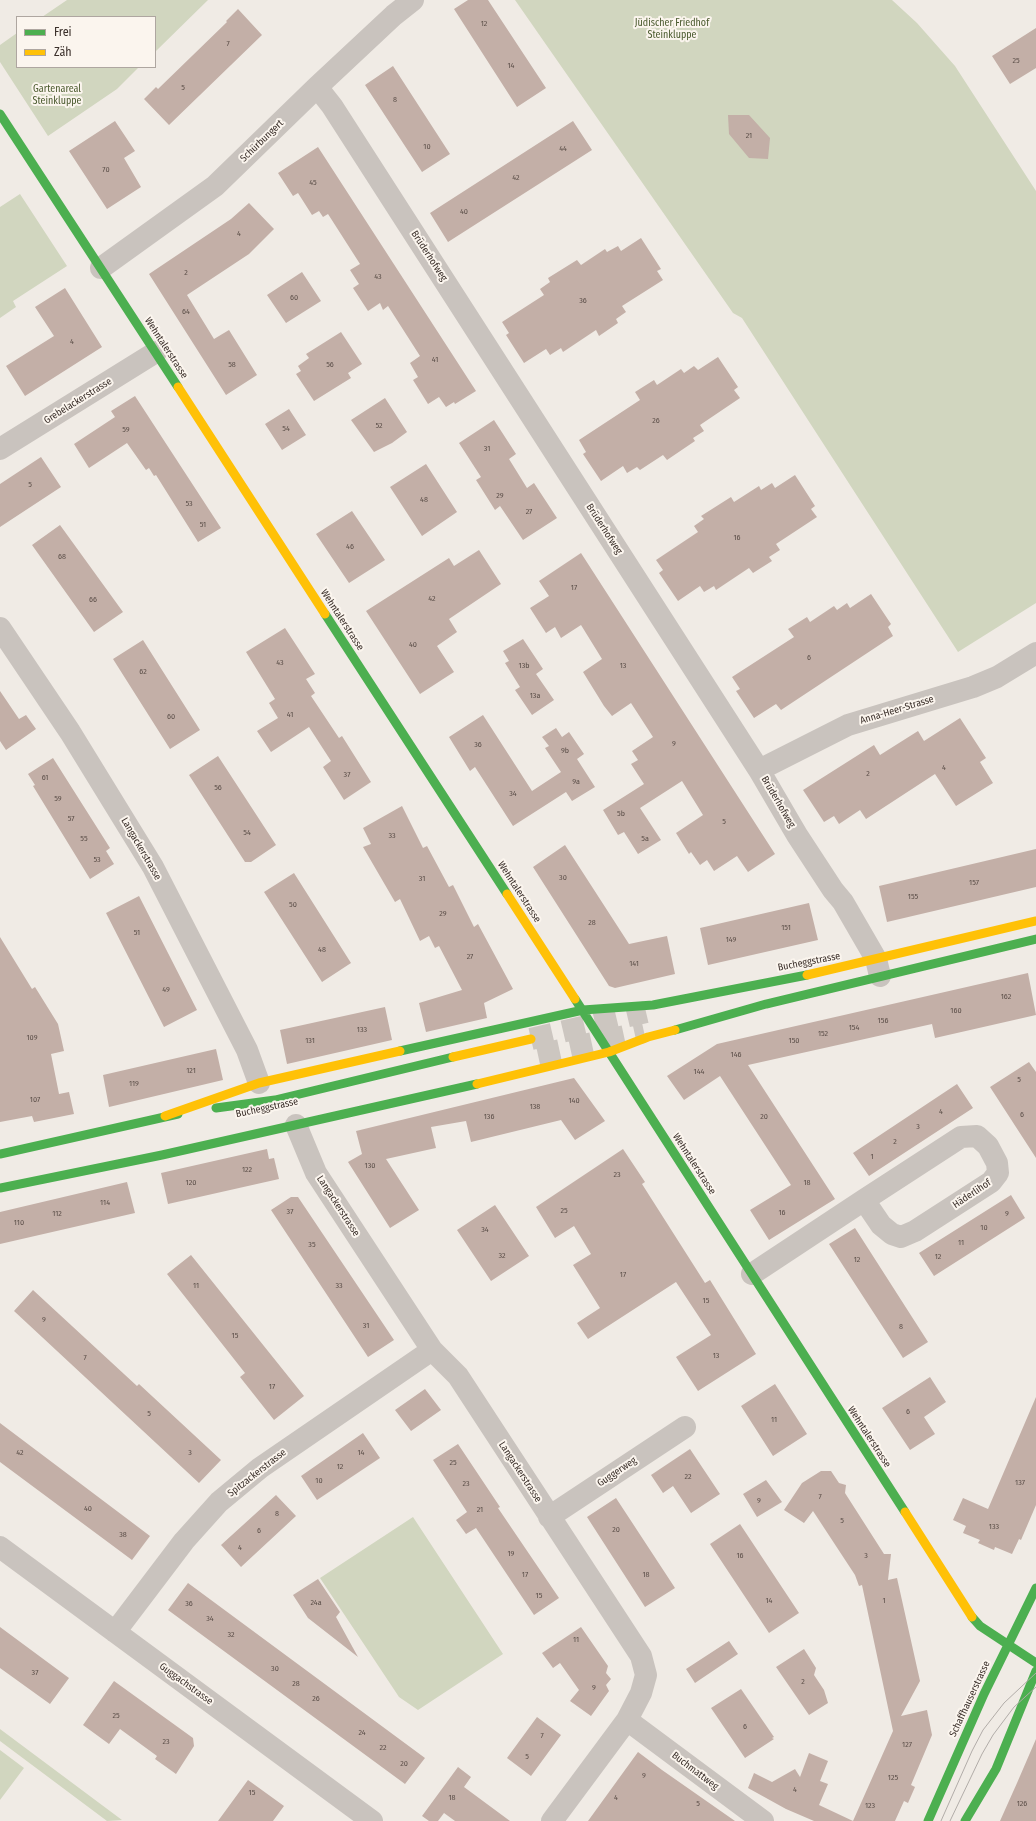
<!DOCTYPE html>
<meta charset="utf-8">
<style>
body{margin:0}
#map{position:relative;width:1036px;height:1821px;overflow:hidden;background:#f0ebe5;font-family:"Fira Sans Condensed",sans-serif}
canvas{display:block}
.legend{position:absolute;left:16px;top:16px;width:140px;height:52px;box-sizing:border-box;background:#fbf5ee;border:1px solid #aea6a0;margin:0;padding:5px 7px;list-style:none;font-size:12px;color:#3b302b}
.legend li{display:flex;align-items:center;gap:8px;height:20px}
.legend b{width:20px;border:1px solid #aea6a0}
</style>
<div id="map">
<canvas width="1036" height="1821"></canvas>
<ul class="legend">
<li><b style="height:5px;background:#4caf50"></b>Frei</li>
<li><b style="height:5px;background:#ffc107"></b>Zäh</li>
</ul>
</div>
<script>
const context = document.querySelector('canvas').getContext('2d');
context.lineJoin = 'round';
function paint(path, color) { context.fillStyle = color; context.fill(path, 'evenodd'); }
const toPath = rows => new Path2D(rows.map(r => 'M' + r).join(''));
function stroke(path, color, width, dash) { context.strokeStyle = color; context.lineWidth = width; context.lineCap = dash ? 'butt' : 'round'; context.setLineDash(dash || []); context.stroke(path); }
function drawText(font, color, halo, rows, align = 'center') {
  context.font = font + ' "Fira Sans Condensed",sans-serif'; context.lineWidth = 4; context.setLineDash([]); context.textBaseline = 'middle'; context.strokeStyle = halo; context.fillStyle = color; for (const [text, x, y, turn = 0] of rows) {
    context.save(); context.translate(x, y); context.rotate((+turn || 0) * Math.PI / 180); context.textAlign = isNaN(turn) ? turn : align; if (halo) context.strokeText(text, 0, 0); context.fillText(text, 0, 0); context.restore();
  }
}
const green = toPath([
 [67,0,208,0,155,52,155,17,42,17],
 [515,0,892,0,917,23,955,66,1036,191,1036,603,958,652,742,318,733,313],
 [17,33,17,67,139,67,117,89,48,136,0,62,0,45],
 [20,194,67,266,13,301,16,307,0,318,0,207],
 [413,1517,503,1654,418,1710,399,1697,320,1578],
 [0,1729,122,1820,107,1821,0,1741],
 [0,1750,24,1768,0,1800]
]);
const building = toPath([
 [468,0,488,0,546,88,517,107,454,9],
 [238,9,262,35,169,125,144,99,156,87,158,89,227,22,226,21],
 [1036,28,1036,68,1010,84,992,56],
 [393,66,450,154,422,172,365,85],
 [728,115,749,115,770,138,768,159,749,158,729,134],
 [115,121,135,151,124,158,141,187,107,209,69,151],
 [573,121,592,150,448,242,430,213],
 [318,147,476,391,455,404,454,402,446,407,439,397,428,404,413,380,418,377,410,363,420,356,388,306,383,310,380,303,368,311,353,288,359,284,350,270,360,264,328,214,323,217,319,211,312,215,298,193,293,196,278,173],
 [249,203,274,229,249,254,187,295,214,339,229,330,257,375,226,395,149,274,231,219],
 [641,238,661,269,657,271,663,280,622,306,626,312,616,319,618,323,599,336,596,330,563,352,561,348,550,355,546,349,524,363,506,335,509,333,502,322,544,295,540,289,550,282,548,278,577,260,581,265,605,249,607,252,618,246,621,251],
 [302,272,321,301,286,323,267,295],
 [65,288,102,347,25,396,6,366,54,336,35,307],
 [341,332,362,364,348,373,351,378,314,401,296,374,301,371,298,366,309,358,306,354],
 [718,357,738,387,734,390,740,398,700,425,704,431,693,438,695,441,667,460,663,455,640,470,637,467,627,473,623,466,601,481,583,454,586,452,579,440,640,400,635,392,654,380,657,385,681,369,684,373,694,366,698,370],
 [135,396,221,528,198,542,156,475,154,476,149,468,146,470,127,443,89,468,74,444,115,417,111,411],
 [385,398,407,432,392,443,374,452,351,420],
 [289,409,306,435,282,450,265,424],
 [494,420,516,454,509,459,527,488,534,483,557,518,523,540,500,506,495,510,476,480,481,477,459,443],
 [41,457,61,487,0,527,0,484],
 [426,464,457,512,422,536,390,487],
 [795,475,815,506,811,509,817,517,776,544,780,550,769,557,772,561,753,573,749,568,716,590,714,586,704,592,700,586,678,601,659,573,663,570,656,560,698,532,694,526,704,519,701,516,731,497,734,502,759,486,761,490,772,483,775,488],
 [352,511,385,560,349,583,316,534],
 [60,525,123,612,94,632,32,545],
 [479,550,501,584,449,619,457,632,437,646,454,672,420,694,366,611,449,558,454,566],
 [581,553,775,854,748,872,737,856,714,871,707,860,700,865,691,852,689,854,676,833,703,815,682,781,640,808,661,840,638,854,624,832,618,835,603,810,644,784,631,764,638,760,632,751,653,737,631,703,612,716,604,706,583,672,602,659,581,625,561,638,555,627,546,633,530,608,549,596,539,581],
 [871,594,891,624,888,627,893,636,781,710,776,704,754,718,736,691,740,689,732,677,794,637,788,629,807,617,810,622,834,606,837,610,847,603,850,608],
 [285,628,315,674,306,679,315,693,311,696,339,738,342,736,371,782,344,800,323,767,331,761,309,727,271,752,257,731,278,718,269,703,275,699,246,652],
 [523,639,543,669,536,674,554,700,532,715,515,690,520,687,505,663,509,661,503,651],
 [143,640,200,730,170,749,113,659],
 [0,691,19,719,26,715,36,729,6,750,0,741],
 [483,715,532,791,561,772,545,748,549,746,542,737,556,728,562,737,569,732,584,754,577,759,595,787,572,801,566,792,513,826,475,767,470,771,449,737],
 [960,718,986,758,980,762,993,783,956,806,935,774,866,819,860,810,839,824,834,816,824,822,803,790,874,745,880,755,918,731,924,741],
 [218,756,276,845,251,862,245,862,189,775],
 [53,758,110,848,106,851,114,864,90,879,33,786,35,785,28,774],
 [402,806,423,848,427,846,449,887,453,885,474,927,478,924,513,989,484,1003,487,1018,426,1032,419,1003,462,990,439,946,435,948,429,936,420,941,400,899,395,902,363,847,371,844,363,828],
 [565,845,629,944,667,936,675,974,615,988,609,986,533,867],
 [1036,849,1036,887,887,922,879,886],
 [294,873,351,963,322,982,264,892],
 [139,896,197,1010,164,1027,106,913],
 [809,903,818,940,708,965,700,928],
 [0,937,32,989,35,987,58,1024,64,1051,51,1054,59,1094,69,1092,74,1114,34,1122,32,1116,0,1122],
 [1028,973,1036,1015,935,1038,932,1024,748,1065,835,1199,769,1240,750,1210,791,1185,720,1076,684,1100,667,1076,717,1044],
 [385,1007,392,1040,287,1064,280,1030],
 [216,1049,223,1080,109,1107,103,1075],
 [1029,1062,1036,1072,1036,1158,990,1087],
 [574,1078,605,1121,575,1140,561,1120,471,1142,466,1121,431,1127,436,1148,386,1159,419,1210,390,1228,348,1162,362,1154,356,1131],
 [957,1084,973,1108,869,1176,853,1153],
 [267,1149,269,1159,274,1158,279,1179,168,1204,161,1173],
 [623,1149,645,1182,642,1184,705,1283,710,1280,756,1354,698,1391,676,1357,711,1335,676,1282,588,1339,577,1323,600,1308,573,1265,591,1254,574,1226,555,1238,536,1207],
 [127,1182,135,1213,0,1244,0,1212],
 [1011,1195,1025,1218,934,1276,919,1253],
 [291,1197,298,1197,394,1340,368,1357,271,1210],
 [495,1205,529,1256,491,1281,457,1230],
 [855,1228,928,1342,903,1358,829,1244],
 [191,1255,304,1396,274,1420,240,1377,245,1373,167,1274],
 [33,1290,137,1386,139,1384,221,1460,199,1483,14,1311],
 [930,1377,946,1402,924,1417,935,1434,910,1450,882,1408],
 [775,1384,807,1434,773,1456,741,1406],
 [425,1389,441,1410,411,1431,395,1410],
 [1036,1397,1036,1505,1021,1540,1019,1539,1012,1554,995,1547,994,1550,978,1543,980,1540,963,1533,966,1526,953,1520,963,1498,988,1509],
 [0,1423,150,1536,132,1560,0,1462],
 [363,1433,380,1458,317,1500,301,1476],
 [458,1444,500,1507,498,1508,559,1598,534,1615,476,1528,466,1534,456,1520,467,1512,433,1460],
 [690,1449,720,1494,691,1513,673,1486,663,1493,651,1475],
 [821,1471,831,1471,839,1483,846,1485,845,1493,884,1554,891,1554,888,1580,897,1578,920,1681,901,1716,927,1710,932,1735,911,1785,915,1787,908,1803,904,1801,895,1821,814,1821,786,1809,748,1788,754,1773,772,1782,795,1769,800,1777,809,1753,828,1761,820,1781,828,1784,819,1805,853,1821,893,1731,862,1585,859,1586,855,1575,813,1511,804,1523,784,1510,802,1483],
 [766,1480,782,1502,757,1517,743,1494],
 [276,1495,296,1516,241,1567,221,1545],
 [616,1498,675,1588,645,1607,587,1517],
 [740,1524,799,1613,769,1633,710,1544],
 [318,1579,340,1612,336,1617,358,1657,308,1618,293,1595],
 [188,1583,425,1758,405,1784,168,1610],
 [0,1627,69,1678,50,1704,0,1668],
 [581,1627,608,1666,606,1673,611,1679,606,1685,609,1691,591,1716,570,1701,579,1690,560,1663,553,1668,542,1653],
 [729,1641,738,1654,695,1683,686,1669],
 [804,1649,816,1668,814,1675,824,1690,828,1703,809,1715,776,1667],
 [114,1681,193,1738,194,1746,176,1774,155,1759,157,1756,120,1729,109,1744,83,1725],
 [741,1689,774,1737,772,1738,774,1739,745,1758,711,1708],
 [537,1717,561,1735,531,1776,507,1758],
 [1036,1739,1036,1821,1000,1821,1017,1783],
 [638,1752,662,1770,735,1821,588,1821],
 [458,1767,471,1777,464,1787,510,1821,455,1821,444,1813,438,1821,429,1821,422,1816],
 [248,1780,284,1806,273,1821,218,1821]
]);
const primaryTunnel = toPath([
 [531,1039,646,1012],
 [538,1055,644,1032]
]);
const street = toPath([
 [317,87,332,106,759,770,797,835,833,890,843,902,876,959,880,976],
 [101,268,215,186,317,87,394,15,413,0],
 [0,449,156,352],
 [0,628,70,732,153,867,247,1050,259,1083],
 [759,770,848,725,973,687,997,677,1036,653],
 [296,1125,316,1173,432,1350,458,1376,641,1656,646,1675,641,1693,627,1720,552,1821],
 [752,1274,864,1200,961,1137,977,1136,988,1146,997,1163,998,1173,991,1182,915,1231,901,1237,892,1234,881,1225,864,1200],
 [549,1517,685,1427],
 [0,1547,372,1821],
 [115,1632,184,1541,219,1502,260,1468,432,1350],
 [627,1720,763,1821]
]);
const fast = toPath([
 [0,114,178,387],
 [325,614,507,894],
 [575,999,609,1052],
 [675,1030,766,1004,1036,939],
 [400,1051,583,1010,653,1005,807,975],
 [609,1052,905,1512],
 [216,1108,275,1100,453,1057],
 [0,1154,178,1114],
 [0,1188,162,1155,477,1084],
 [972,1617,980,1626,1036,1663],
 [928,1821,984,1694,1036,1588],
 [965,1821,996,1769,1036,1671]
]);
const slow = toPath([
 [178,387,325,614],
 [507,894,575,999],
 [807,975,1036,921],
 [453,1057,531,1039],
 [477,1084,609,1052,648,1037,675,1030],
 [165,1116,259,1083,400,1051],
 [905,1512,972,1617]
]);
const tram = toPath([
 [941,1821,972,1751,983,1730,1004,1703,1036,1673],
 [950,1821,982,1754,993,1735,1014,1707,1036,1687]
]);
const numberNames = [
 ["12",484,24],
 ["7",228,44],
 ["25",1016,61],
 ["14",511,66],
 ["5",183,88],
 ["8",395,100],
 ["21",749,136],
 ["10",427,147],
 ["44",563,149],
 ["70",106,170],
 ["42",516,178],
 ["45",313,183],
 ["40",464,212],
 ["4",239,234],
 ["2",186,273],
 ["43",378,277],
 ["60",294,298],
 ["36",583,301],
 ["64",186,312],
 ["4",72,342],
 ["41",435,360],
 ["58",232,365],
 ["56",330,365],
 ["26",656,421],
 ["52",379,426],
 ["54",286,429],
 ["59",126,430],
 ["31",487,449],
 ["5",30,485],
 ["29",500,496],
 ["48",424,500],
 ["53",189,504],
 ["27",529,512],
 ["51",203,525],
 ["16",737,538],
 ["46",350,547],
 ["68",62,557],
 ["17",574,588],
 ["42",432,599],
 ["66",93,600],
 ["40",413,645],
 ["6",809,658],
 ["43",280,663],
 ["13b",524,666],
 ["13",623,666],
 ["62",143,672],
 ["13a",535,696],
 ["41",290,715],
 ["60",171,717],
 ["9",674,744],
 ["36",478,745],
 ["9b",565,751],
 ["4",944,768],
 ["2",868,774],
 ["37",347,775],
 ["61",45,778],
 ["9a",576,782],
 ["56",218,788],
 ["34",513,794],
 ["59",58,799],
 ["5b",621,814],
 ["57",71,819],
 ["5",724,822],
 ["54",247,833],
 ["33",392,836],
 ["55",84,839],
 ["5a",645,839],
 ["53",97,860],
 ["30",563,878],
 ["31",422,879],
 ["157",974,883],
 ["155",913,897],
 ["50",293,905],
 ["29",443,914],
 ["28",592,923],
 ["151",786,928],
 ["51",137,933],
 ["149",731,940],
 ["48",322,950],
 ["27",470,957],
 ["141",634,964],
 ["49",166,990],
 ["162",1006,997],
 ["160",956,1011],
 ["156",883,1021],
 ["154",854,1028],
 ["133",362,1030],
 ["152",823,1034],
 ["109",32,1038],
 ["131",310,1041],
 ["150",794,1041],
 ["146",736,1055],
 ["121",191,1071],
 ["144",699,1072],
 ["5",1019,1080],
 ["119",134,1084],
 ["107",35,1100],
 ["140",574,1101],
 ["138",535,1107],
 ["4",941,1112],
 ["6",1022,1115],
 ["136",489,1117],
 ["20",764,1117],
 ["3",918,1127],
 ["2",895,1142],
 ["1",872,1157],
 ["130",370,1166],
 ["122",247,1170],
 ["23",617,1175],
 ["120",191,1183],
 ["18",807,1183],
 ["114",105,1203],
 ["25",564,1211],
 ["37",290,1212],
 ["16",782,1213],
 ["112",57,1214],
 ["9",1007,1214],
 ["110",19,1223],
 ["10",984,1228],
 ["34",485,1230],
 ["11",961,1243],
 ["35",312,1245],
 ["32",502,1256],
 ["12",938,1257],
 ["12",857,1260],
 ["17",623,1275],
 ["11",196,1286],
 ["33",339,1286],
 ["15",706,1301],
 ["9",44,1320],
 ["31",366,1326],
 ["8",901,1327],
 ["15",235,1336],
 ["13",716,1356],
 ["7",85,1358],
 ["17",272,1387],
 ["6",908,1412],
 ["5",149,1414],
 ["11",774,1420],
 ["42",20,1453],
 ["3",190,1453],
 ["14",361,1453],
 ["25",453,1463],
 ["12",340,1467],
 ["22",688,1477],
 ["10",319,1481],
 ["137",1020,1483],
 ["23",466,1484],
 ["7",820,1497],
 ["9",759,1501],
 ["40",88,1509],
 ["21",480,1510],
 ["8",277,1514],
 ["5",842,1521],
 ["133",994,1527],
 ["20",616,1530],
 ["6",259,1531],
 ["38",123,1535],
 ["4",240,1548],
 ["19",511,1554],
 ["16",740,1556],
 ["3",866,1556],
 ["17",525,1575],
 ["18",646,1575],
 ["15",539,1596],
 ["14",769,1601],
 ["1",884,1601],
 ["24a",316,1603],
 ["36",189,1604],
 ["34",210,1619],
 ["32",231,1635],
 ["11",576,1640],
 ["30",275,1669],
 ["37",35,1673],
 ["2",803,1682],
 ["28",296,1684],
 ["9",594,1688],
 ["26",316,1699],
 ["25",116,1716],
 ["6",745,1727],
 ["24",362,1733],
 ["7",542,1736],
 ["23",166,1742],
 ["127",907,1745],
 ["22",383,1748],
 ["5",527,1757],
 ["20",404,1764],
 ["9",644,1776],
 ["125",893,1778],
 ["4",795,1790],
 ["15",252,1793],
 ["18",452,1798],
 ["4",616,1798],
 ["5",698,1804],
 ["126",1022,1804],
 ["123",870,1806]
];
const parkNames = [
 ["Jüdischer Friedhof",672,23],
 ["Steinkluppe",672,35],
 ["Gartenareal",57,89],
 ["Steinkluppe",57,101]
];
const streetNames = [
 ["Schürbungert",262,141,-44],
 ["Brüderhofweg",429,256,57],
 ["Wehntalerstrasse",166,348,57],
 ["Grebelackerstrasse",78,401,-32],
 ["Brüderhofweg",604,529,57],
 ["Wehntalerstrasse",342,620,57],
 ["Anna-Heer-Strasse",897,710,-17],
 ["Brüderhofweg",778,802,60],
 ["Langackerstrasse",141,849,60],
 ["Wehntalerstrasse",519,892,57],
 ["Bucheggstrasse",809,962,-11],
 ["Bucheggstrasse",267,1108,-12],
 ["Wehntalerstrasse",694,1164,57],
 ["Häderlihof",972,1194,-34],
 ["Langackerstrasse",338,1206,57],
 ["Wehntalerstrasse",869,1437,57],
 ["Langackerstrasse",520,1472,57],
 ["Guggerweg",617,1472,-34],
 ["Spitzackerstrasse",257,1473,-38],
 ["Guggachstrasse",186,1684,36],
 ["Schaffhauserstrasse",970,1699,-65],
 ["Buchmattweg",695,1771,37]
];
paint(green, '#d1d6bf');
paint(building, '#c3afa7');
stroke(primaryTunnel, '#ccc6c0', 22, [22, 11]);
stroke(street, '#c9c3be', 22);
stroke(fast, '#4caf50', 9);
stroke(slow, '#ffc107', 9);
stroke(tram, '#b1aca8', 1);
drawText('8px', '#5d504a', null, numberNames);
drawText('10px', '#4a5a2e', '#fbf5ee', parkNames);
drawText('10px', '#3b302b', '#fbf5ee', streetNames);
</script>
